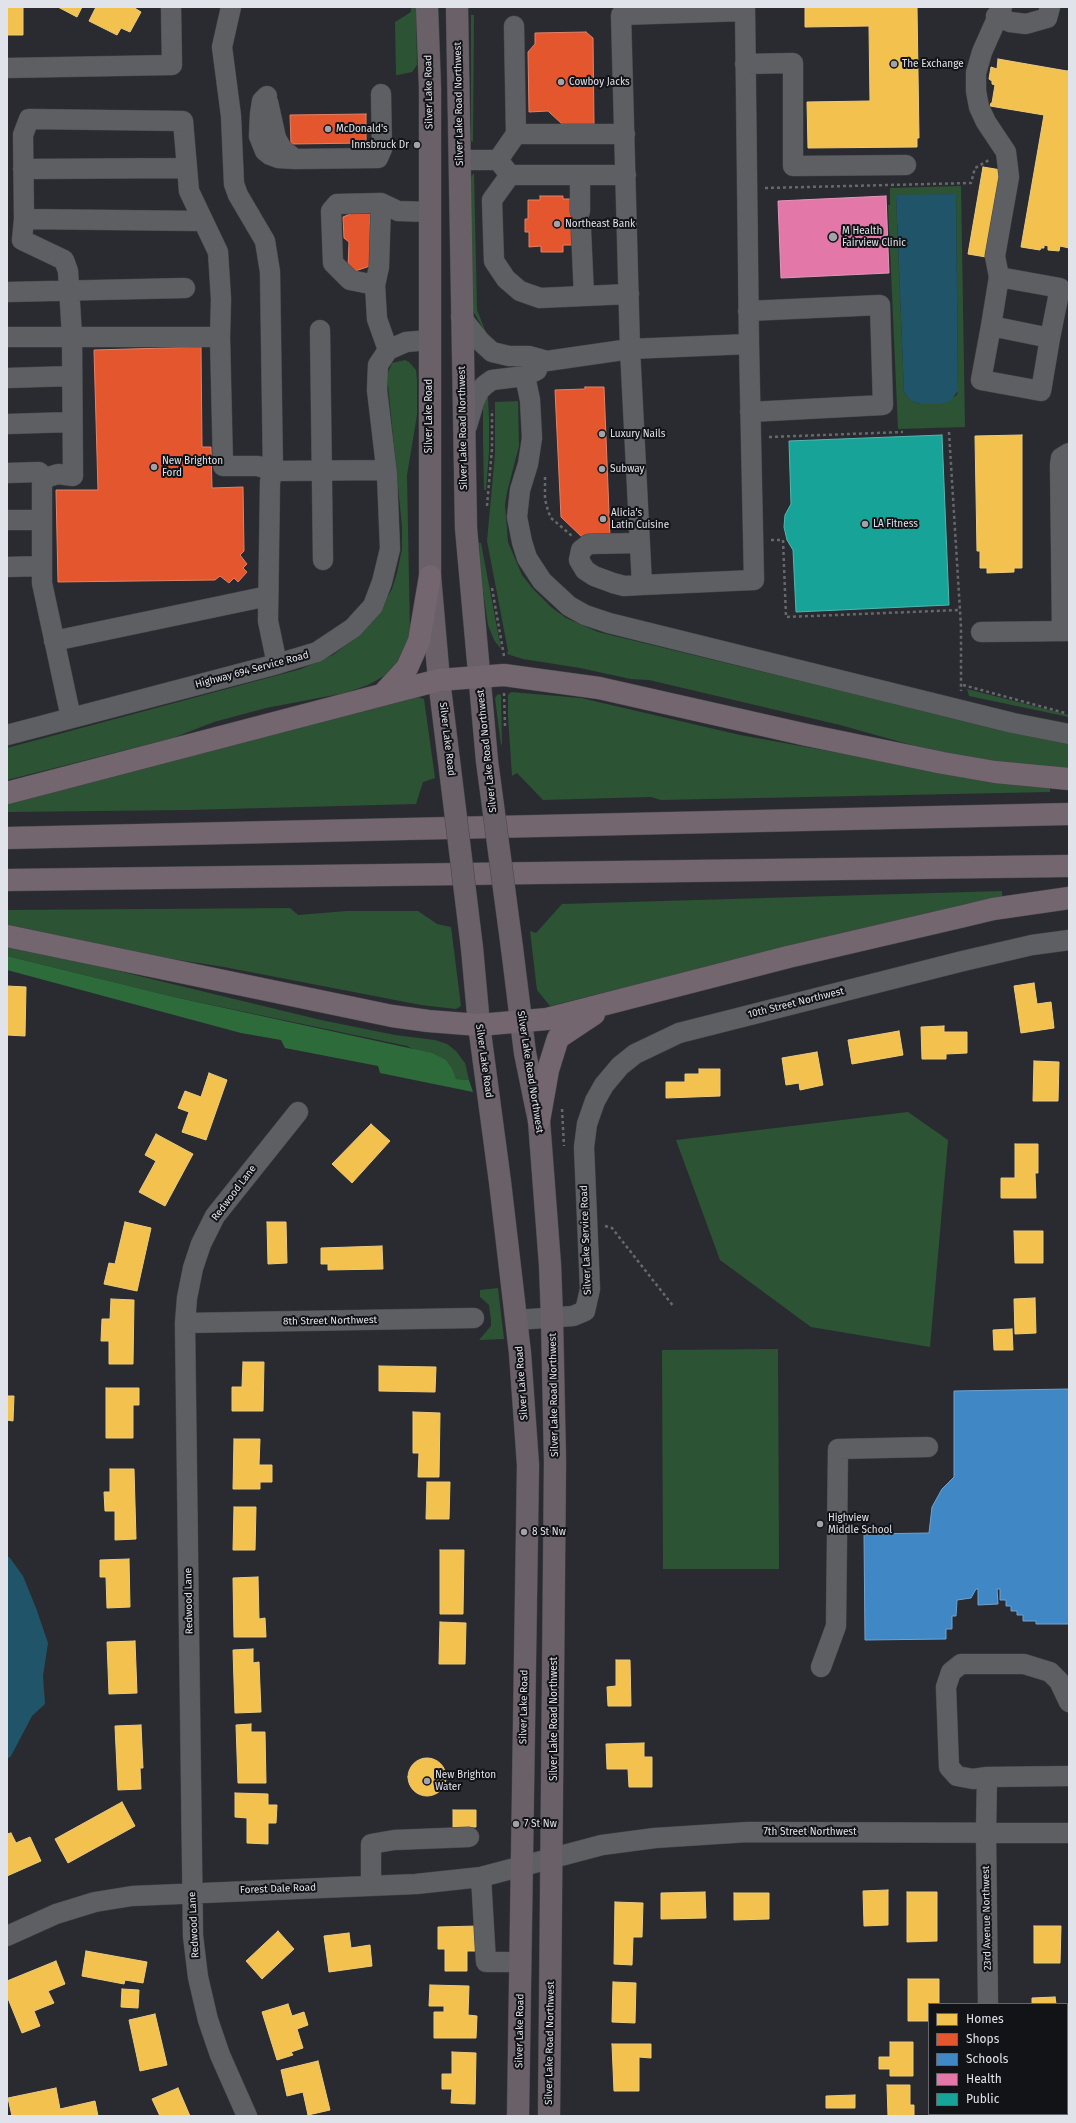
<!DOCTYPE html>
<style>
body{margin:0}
#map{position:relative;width:1076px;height:2123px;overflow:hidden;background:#2a2b31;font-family:"Fira Sans",sans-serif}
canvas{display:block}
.frame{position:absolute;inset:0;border:8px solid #e1e3ea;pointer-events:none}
.legend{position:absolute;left:928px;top:2003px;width:140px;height:112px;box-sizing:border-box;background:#121317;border:1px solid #65666b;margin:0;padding:5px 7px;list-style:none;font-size:12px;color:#e1e3ea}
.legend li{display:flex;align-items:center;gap:8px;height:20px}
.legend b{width:20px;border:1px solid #65666b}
</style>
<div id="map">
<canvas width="1076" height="2123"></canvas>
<div class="frame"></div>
<ul class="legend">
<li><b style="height:11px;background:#f2c14e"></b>Homes</li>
<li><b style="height:11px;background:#e4572e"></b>Shops</li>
<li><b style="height:11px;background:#3f88c5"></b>Schools</li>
<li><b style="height:11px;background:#e377a8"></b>Health</li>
<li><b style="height:11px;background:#17a398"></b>Public</li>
</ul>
</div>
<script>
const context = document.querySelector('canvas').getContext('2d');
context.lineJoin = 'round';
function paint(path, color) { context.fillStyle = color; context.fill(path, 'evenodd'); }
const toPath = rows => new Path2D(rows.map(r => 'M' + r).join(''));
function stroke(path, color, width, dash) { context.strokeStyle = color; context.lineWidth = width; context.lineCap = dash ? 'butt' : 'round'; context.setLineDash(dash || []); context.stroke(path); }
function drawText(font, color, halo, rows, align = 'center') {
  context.font = font + ' "Fira Sans",sans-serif'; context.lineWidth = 4; context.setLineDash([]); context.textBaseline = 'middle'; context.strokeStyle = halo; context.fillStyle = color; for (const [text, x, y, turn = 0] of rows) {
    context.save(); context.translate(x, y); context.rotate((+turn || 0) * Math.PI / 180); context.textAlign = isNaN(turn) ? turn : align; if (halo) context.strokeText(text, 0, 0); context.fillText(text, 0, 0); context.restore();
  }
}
const green = toPath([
 [411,7,416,7,416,10,417,65,412,72,398,75,396,75,395,22,411,12],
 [471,15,474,15,473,142,471,141],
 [474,173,477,310,487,335,473,311,471,177],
 [961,186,965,427,898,429,888,205,890,205,890,188],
 [956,194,958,391,957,395,940,404,921,404,911,401,904,392,896,196],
 [405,360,409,362,416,370,417,380,417,415,407,475,410,633,407,647,393,671,368,685,345,693,266,708,214,722,173,738,7,780,7,748,301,669,333,655,362,633,381,608,392,589,397,573,402,549,402,527,387,375,392,363],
 [485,395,488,397,489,419,489,452,486,490,484,490,483,442,483,401],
 [518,401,519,446,507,492,505,505,508,542,522,575,533,589,551,607,566,618,598,632,953,718,1069,743,1069,770,1042,769,933,751,840,725,649,680,631,679,580,668,523,659,507,654,508,651,487,541,495,454,495,402],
 [479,543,481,543,501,649,494,640,488,625,481,578],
 [967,689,1069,715,1069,717,969,696],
 [511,692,581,698,740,735,900,764,1050,784,1050,792,661,800,651,797,543,800,517,773,512,776,508,716,508,695],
 [498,694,501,695,502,744,501,745,495,698],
 [416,696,424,699,435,778,423,782,416,804,188,810,7,812,7,798],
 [1002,891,1002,900,699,969,550,1006,537,990,530,931,536,933,562,904],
 [290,908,298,915,347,911,418,911,437,924,451,927,461,1006,456,1009,421,1005,224,967,134,953,7,928,7,910],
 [7,944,321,1020,395,1035,435,1040,447,1044,456,1051,465,1063,469,1080,456,1079,453,1070,407,1046,174,997,7,956],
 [908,1112,948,1140,930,1347,811,1327,720,1260,676,1140],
 [498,1288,504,1339,479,1340,491,1326,491,1320,489,1305,480,1297,480,1290],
 [778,1349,779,1569,663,1569,662,1350]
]);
const forest = toPath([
 [7,956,174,997,432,1053,446,1060,453,1070,456,1079,469,1080,473,1092,380,1073,378,1066,285,1048,281,1040,241,1033,7,970]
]);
const water = toPath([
 [956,194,958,391,950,401,940,404,921,404,911,401,904,392,896,195],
 [7,1556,10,1558,23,1576,36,1608,48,1643,43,1676,45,1704,32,1716,11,1756,7,1759]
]);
const homes = toPath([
 [7,7,23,7,23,35,7,35,7,7],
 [58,7,82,7,77,17,58,7],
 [96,7,133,7,141,12,130,32,121,28,117,35,89,21,96,7],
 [805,7,917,7,919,138,917,138,917,147,808,148,807,102,870,101,869,26,805,27,805,7],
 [998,59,1067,71,1069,70,1069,248,1060,246,1059,251,1048,250,1048,246,1044,245,1044,248,1041,248,1040,250,1021,247,1044,115,990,106,991,103,992,103,995,85,992,84,992,81,989,79,991,67,997,69,998,59],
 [983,167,1001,170,986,257,968,254,983,167],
 [1022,435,1022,568,1014,568,1014,572,987,573,987,568,980,568,980,551,977,551,975,436,1022,435],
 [1034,983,1037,1004,1051,1002,1054,1028,1021,1033,1014,986,1034,983],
 [7,986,26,987,25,1036,7,1035,7,986],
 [944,1026,944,1032,967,1032,967,1053,946,1054,946,1059,922,1059,921,1027,944,1026],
 [899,1031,903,1055,852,1064,848,1040,899,1031],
 [817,1052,823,1085,800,1090,799,1083,786,1085,782,1058,817,1052],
 [1034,1061,1059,1062,1058,1101,1033,1101,1034,1061],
 [699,1069,720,1069,720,1096,666,1098,666,1082,685,1082,685,1074,699,1074,699,1069],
 [209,1073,227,1080,206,1140,182,1132,189,1112,178,1108,185,1091,201,1097,209,1073],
 [371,1124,390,1141,352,1183,332,1164,371,1124],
 [156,1134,193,1154,165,1206,139,1192,156,1161,145,1155,156,1134],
 [1015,1144,1038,1144,1038,1173,1035,1173,1036,1198,1001,1198,1001,1178,1015,1178,1015,1144],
 [125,1222,151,1228,137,1291,104,1284,109,1263,115,1264,125,1222],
 [267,1222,286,1222,287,1263,268,1264,267,1222],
 [1014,1231,1043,1231,1043,1263,1015,1263,1014,1231],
 [382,1246,383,1269,328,1270,328,1264,321,1264,321,1248,382,1246],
 [1035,1298,1036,1333,1015,1334,1014,1299,1035,1298],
 [111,1299,134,1300,133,1364,109,1364,109,1341,101,1341,102,1319,110,1319,111,1299],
 [1012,1329,1013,1350,994,1350,993,1330,1012,1329],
 [243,1362,264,1362,263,1411,232,1411,232,1387,242,1387,243,1362],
 [379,1366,436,1367,435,1392,379,1391,379,1366],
 [106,1388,139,1388,139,1405,133,1405,133,1438,106,1438,106,1388],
 [7,1396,14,1396,13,1421,7,1420,7,1396],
 [413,1412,440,1413,439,1477,418,1477,419,1453,413,1453,413,1412],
 [234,1439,260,1439,259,1465,272,1465,272,1482,260,1482,260,1489,233,1489,234,1439],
 [110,1469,134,1469,136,1539,115,1540,115,1511,105,1511,104,1492,110,1492,110,1469],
 [427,1482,450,1482,449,1519,426,1519,427,1482],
 [234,1507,256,1507,255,1550,233,1550,234,1507],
 [440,1550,464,1550,463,1614,440,1614,440,1550],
 [129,1559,130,1607,107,1608,106,1577,100,1577,100,1560,129,1559],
 [258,1577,259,1619,265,1618,266,1637,234,1637,233,1578,258,1577],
 [440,1622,466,1623,465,1664,439,1664,440,1622],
 [135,1641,137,1693,109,1694,107,1642,135,1641],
 [253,1649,253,1663,259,1662,261,1712,235,1713,233,1650,253,1649],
 [616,1660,630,1660,631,1706,608,1706,607,1687,616,1686,616,1660],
 [251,1724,251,1732,265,1732,266,1783,238,1783,236,1725,251,1724],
 [141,1725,143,1768,140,1768,141,1789,118,1790,115,1726,141,1725],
 [644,1743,644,1757,652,1757,652,1787,629,1787,628,1769,607,1769,606,1744,644,1743],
 '408 1777a19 19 0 1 1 38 0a19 19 0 1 1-38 0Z',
 [235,1793,268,1794,268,1805,277,1805,276,1823,268,1823,268,1844,247,1843,247,1818,235,1817,235,1793],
 [122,1802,135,1826,68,1863,55,1839,122,1802],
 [453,1810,476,1810,476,1827,453,1827,453,1810],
 [11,1833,16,1843,30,1837,41,1861,7,1876,7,1834,11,1833],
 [888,1890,888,1925,864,1926,863,1891,888,1890],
 [705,1892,706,1918,661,1919,661,1893,705,1892],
 [907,1892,937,1892,937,1941,907,1942,907,1892],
 [734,1893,769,1893,769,1919,734,1920,734,1893],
 [615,1902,643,1903,642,1937,633,1937,632,1965,614,1964,615,1902],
 [478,1926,479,1951,467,1951,467,1971,445,1971,445,1949,438,1949,438,1927,478,1926],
 [1034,1926,1061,1926,1060,1963,1034,1963,1034,1926],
 [278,1931,294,1949,262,1979,246,1961,278,1931],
 [349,1933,351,1948,370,1945,372,1966,329,1972,324,1936,349,1933],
 [86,1951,147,1962,143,1983,125,1980,124,1984,82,1976,86,1951],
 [56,1961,65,1984,48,1991,54,2003,34,2011,40,2026,22,2033,7,1996,7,1981,56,1961],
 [908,1979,939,1979,939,2004,929,2004,929,2021,908,2021,908,1979],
 [613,1982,636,1983,635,2023,612,2022,613,1982],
 [430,1985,469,1986,468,2015,477,2016,476,2038,434,2038,434,2012,444,2012,444,2006,429,2006,430,1985],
 [122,1989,139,1990,138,2008,121,2007,122,1989],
 [1055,1997,1056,2004,1032,2004,1032,1998,1055,1997],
 [288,2004,292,2016,304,2012,308,2025,297,2029,303,2048,291,2052,293,2055,277,2060,262,2012,288,2004],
 [155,2014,167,2065,140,2071,129,2020,155,2014],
 [890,2042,913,2042,913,2076,890,2076,890,2069,879,2069,879,2057,890,2057,890,2042],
 [612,2044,651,2044,651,2058,639,2057,639,2091,614,2091,612,2044],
 [452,2052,476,2053,475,2104,451,2103,452,2089,442,2089,442,2074,452,2074,452,2052],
 [318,2061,330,2110,308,2115,303,2092,287,2096,281,2070,318,2061],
 [887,2085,910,2085,910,2105,914,2105,914,2116,888,2116,887,2085],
 [56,2088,60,2109,95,2101,98,2116,12,2116,8,2098,56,2088],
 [178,2088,190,2116,160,2116,152,2099,178,2088],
 [855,2095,855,2108,826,2108,826,2096,855,2095],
 [1036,2114,1063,2114,1063,2116,1036,2116,1036,2114]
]);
const shops = toPath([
 [586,32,593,38,594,124,562,124,548,111,529,112,528,52,535,44,535,33,586,32],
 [366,114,366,143,291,144,290,115,366,114],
 [540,196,563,196,563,199,571,199,588,211,588,230,572,245,563,245,563,252,541,252,541,246,529,247,529,232,525,232,525,219,528,219,528,200,540,200,540,196],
 [370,206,376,219,370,221,373,265,352,272,348,268,349,242,344,238,343,217,370,206],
 [201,347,202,447,211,447,212,488,243,487,244,551,240,555,247,564,243,568,247,572,238,582,234,578,229,583,220,576,215,580,58,582,56,490,98,490,94,350,201,347],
 [585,387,604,387,610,537,583,538,561,517,555,390,585,389,585,387]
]);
const schools = toPath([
 [1069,1389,1069,1624,1036,1624,1036,1621,1023,1621,1023,1615,1017,1615,1017,1611,1011,1611,1011,1606,1006,1606,1006,1600,1000,1600,1000,1589,997,1589,998,1604,978,1605,978,1589,976,1589,971,1598,957,1600,956,1616,952,1616,952,1629,946,1629,946,1639,865,1640,864,1534,929,1533,932,1507,942,1489,954,1477,954,1391,1069,1389]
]);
const health = toPath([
 [886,196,889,273,781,278,778,201,886,196]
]);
const public = toPath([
 [942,435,949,605,796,612,793,550,787,540,784,527,785,515,791,504,789,441,942,435]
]);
const path = toPath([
 [765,188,971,183,975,168,989,160],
 [949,432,961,627,961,691],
 [769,437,903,432],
 [545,477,545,499,548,511,551,518,572,536],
 [487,506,492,449,492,410],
 [771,540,783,540,786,617,960,610],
 [492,588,504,656],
 [963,685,1065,713],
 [504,693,505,726],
 [562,1109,564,1146],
 [605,1226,612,1228,674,1307]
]);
const minor = toPath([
 [231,7,222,47,231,116,234,184,238,195,265,241,270,272,273,471,386,470],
 [745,11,621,15,630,349,642,585,754,580,749,344],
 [996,16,1010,22,1026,24,1047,18,1050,7],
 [514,26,516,134],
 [745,64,793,63,793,166,906,165],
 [7,68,172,65,171,7],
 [267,96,262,101,260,114,259,136,265,151,270,155,278,158,295,159,378,158,382,149,381,94],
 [268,102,276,138,282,149,295,159],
 [461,160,498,160,510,175,626,175],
 [498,160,516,134,625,134],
 [23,169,187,168],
 [510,175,492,200,494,261,506,279,520,291,540,298,629,294],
 [580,175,580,211],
 [24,219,22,240,64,260,68,271,72,336,73,476,58,474,45,478,42,485,42,583,71,718],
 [201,221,24,219,23,135,29,119,183,121,189,191,218,252,221,299,220,337,223,466,258,466,273,471,270,482,268,621,277,664],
 [581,230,584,296],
 [999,277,1060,288,1050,338,991,326,999,277,995,256,1009,177,1006,152,986,122,979,107,976,91,976,73,982,52,1002,7],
 [375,285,379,267,381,203],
 [7,292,185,288],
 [748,311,880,305,883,405,750,412],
 [461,317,480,341,492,352,509,356,529,356,547,361,630,349,749,344,745,7],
 [991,326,981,380,1041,391,1050,338],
 [320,330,323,560],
 [7,337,220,337],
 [388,350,377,319,375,285,350,280,333,263,331,211,337,204,381,203,398,211,429,212],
 [525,376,530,400,532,438,528,464,520,490,517,517,522,542,527,558,542,581,569,606,585,615,609,623,1013,723,1069,734],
 [7,378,72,376],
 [7,424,72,422],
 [467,426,474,402,479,391,485,385,492,380,525,376,537,370],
 [7,473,39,472,45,478],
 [7,520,42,520],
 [640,543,589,544,581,550,579,560,585,570,594,576,613,583,624,586,642,585],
 [7,567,42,566],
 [1062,631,1060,465,1061,458,1069,453],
 [981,632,1069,631],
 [54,641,268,596],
 [7,735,277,664,317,652,353,628,373,606,382,582,390,549,387,475,377,390,378,365,388,350,406,342,429,340],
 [516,1320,573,1316,585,1311,590,1289,584,1147,587,1124,595,1101,604,1085,620,1066,635,1054,679,1033,963,961,1032,945,1069,940],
 [185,1323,474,1318],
 [821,1667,836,1626,838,1449,928,1447],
 [1069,1702,1059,1681,1050,1672,1024,1664,961,1664,951,1672,946,1687,949,1767,957,1776,973,1779,987,1777,1069,1776],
 [987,1777,986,1833,988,2004],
 [481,1877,486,1962,520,1962],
 [371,1886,371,1844,394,1840,469,1837],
 [7,1936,56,1914,95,1902,132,1896,416,1884,481,1877,602,1845,655,1838,748,1832,1069,1833],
 [989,2114,989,2116],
 [247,2116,220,2055,208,2020,198,1977,193,1936,185,1323,187,1298,193,1268,201,1244,215,1216,298,1112]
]);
const major = toPath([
 [427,7,430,88,430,576,439,680,449,761],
 [457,7,466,528,487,761],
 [472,948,479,1025,500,1182,520,1353,528,1465,518,2116],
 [512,948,525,1053,539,1121,550,1265,552,1318,555,1461,549,2116]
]);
const highway = toPath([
 [382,695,407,668,419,641,430,576],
 [7,793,439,680,504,675,599,688,807,735,943,763,995,772,1069,779],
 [7,838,1069,814],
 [7,880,1069,866],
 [7,936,392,1016,428,1021,479,1025,547,1019,788,957,964,916,993,909,1069,898],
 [539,1121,548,1070,558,1038,594,1014]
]);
const majorBridge = toPath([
 [449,761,472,948],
 [487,761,512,948]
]);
const markers = [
 [894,64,4,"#a1a3a9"],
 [561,82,4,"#a1a3a9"],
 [328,129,4,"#a1a3a9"],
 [417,145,4,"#a1a3a9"],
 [557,224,4,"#a1a3a9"],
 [833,237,5,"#a1a3a9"],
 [602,434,4,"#a1a3a9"],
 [154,467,4,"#a1a3a9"],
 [602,469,4,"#a1a3a9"],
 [603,519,4,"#a1a3a9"],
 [865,524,4,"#a1a3a9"],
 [820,1524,4,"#a1a3a9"],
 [524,1532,4,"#a1a3a9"],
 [427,1781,4,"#a1a3a9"],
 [516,1824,4,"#a1a3a9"]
];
const poiNames = [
 ["The Exchange",902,64],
 ["Cowboy Jacks",569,82],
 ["McDonald's",336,129],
 ["Innsbruck Dr",409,145,"right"],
 ["Northeast Bank",565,224],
 ["M Health",842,231],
 ["Fairview Clinic",842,243],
 ["Luxury Nails",610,434],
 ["New Brighton",162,461],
 ["Ford",162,473],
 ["Subway",610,469],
 ["Alicia's",611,513],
 ["Latin Cuisine",611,525],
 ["LA Fitness",873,524],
 ["Highview",828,1518],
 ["Middle School",828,1530],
 ["8 St Nw",532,1532],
 ["New Brighton",435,1775],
 ["Water",435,1787],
 ["7 St Nw",524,1824]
];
const streetNames = [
 ["Silver Lake Road",429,92,-91],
 ["Silver Lake Road Northwest",459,104,-91],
 ["Silver Lake Road",429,416,-90],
 ["Silver Lake Road Northwest",463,428,-91],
 ["Highway 694 Service Road",252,670,-15],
 ["Silver Lake Road",447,739,83],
 ["Silver Lake Road Northwest",487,751,-96],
 ["10th Street Northwest",796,1003,-14],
 ["Silver Lake Road",484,1061,82],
 ["Silver Lake Road Northwest",530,1072,81],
 ["Redwood Lane",234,1193,-53],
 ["Silver Lake Service Road",586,1240,-92],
 ["8th Street Northwest",330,1321,-1],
 ["Silver Lake Road",522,1383,-94],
 ["Silver Lake Road Northwest",554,1395,-91],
 ["Redwood Lane",189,1601,-91],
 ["Silver Lake Road",524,1707,-89],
 ["Silver Lake Road Northwest",554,1719,-90],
 ["7th Street Northwest",810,1832],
 ["Forest Dale Road",278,1889,-2],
 ["23rd Avenue Northwest",987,1918,-91],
 ["Redwood Lane",194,1925,-93],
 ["Silver Lake Road",520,2031,-89],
 ["Silver Lake Road Northwest",550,2043,-89]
];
paint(green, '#2c5334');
paint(forest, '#2d6b3b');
paint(water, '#205469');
paint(homes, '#f2c14e');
stroke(homes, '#edcb7d', 1);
paint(shops, '#e4572e');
stroke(shops, '#e38166', 1);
paint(schools, '#3f88c5');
stroke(schools, '#70a3d0', 1);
paint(health, '#e377a8');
stroke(health, '#e297bc', 1);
paint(public, '#17a398');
stroke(public, '#54b6b1', 1);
stroke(minor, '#45464b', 21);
stroke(major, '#45464b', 23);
stroke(highway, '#45464b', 23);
stroke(path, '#67686c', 2.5, [3, 3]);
stroke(minor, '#5e5f62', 20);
stroke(major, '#6a6168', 22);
stroke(highway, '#73666e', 22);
stroke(majorBridge, '#45464b', 23, []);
stroke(majorBridge, '#6a6168', 22);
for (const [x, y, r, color] of markers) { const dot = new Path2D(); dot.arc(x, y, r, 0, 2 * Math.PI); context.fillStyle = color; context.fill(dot); stroke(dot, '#121317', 1.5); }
drawText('10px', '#e1e3ea', '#121317', poiNames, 'left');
drawText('10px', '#e1e3ea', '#121317', streetNames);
</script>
